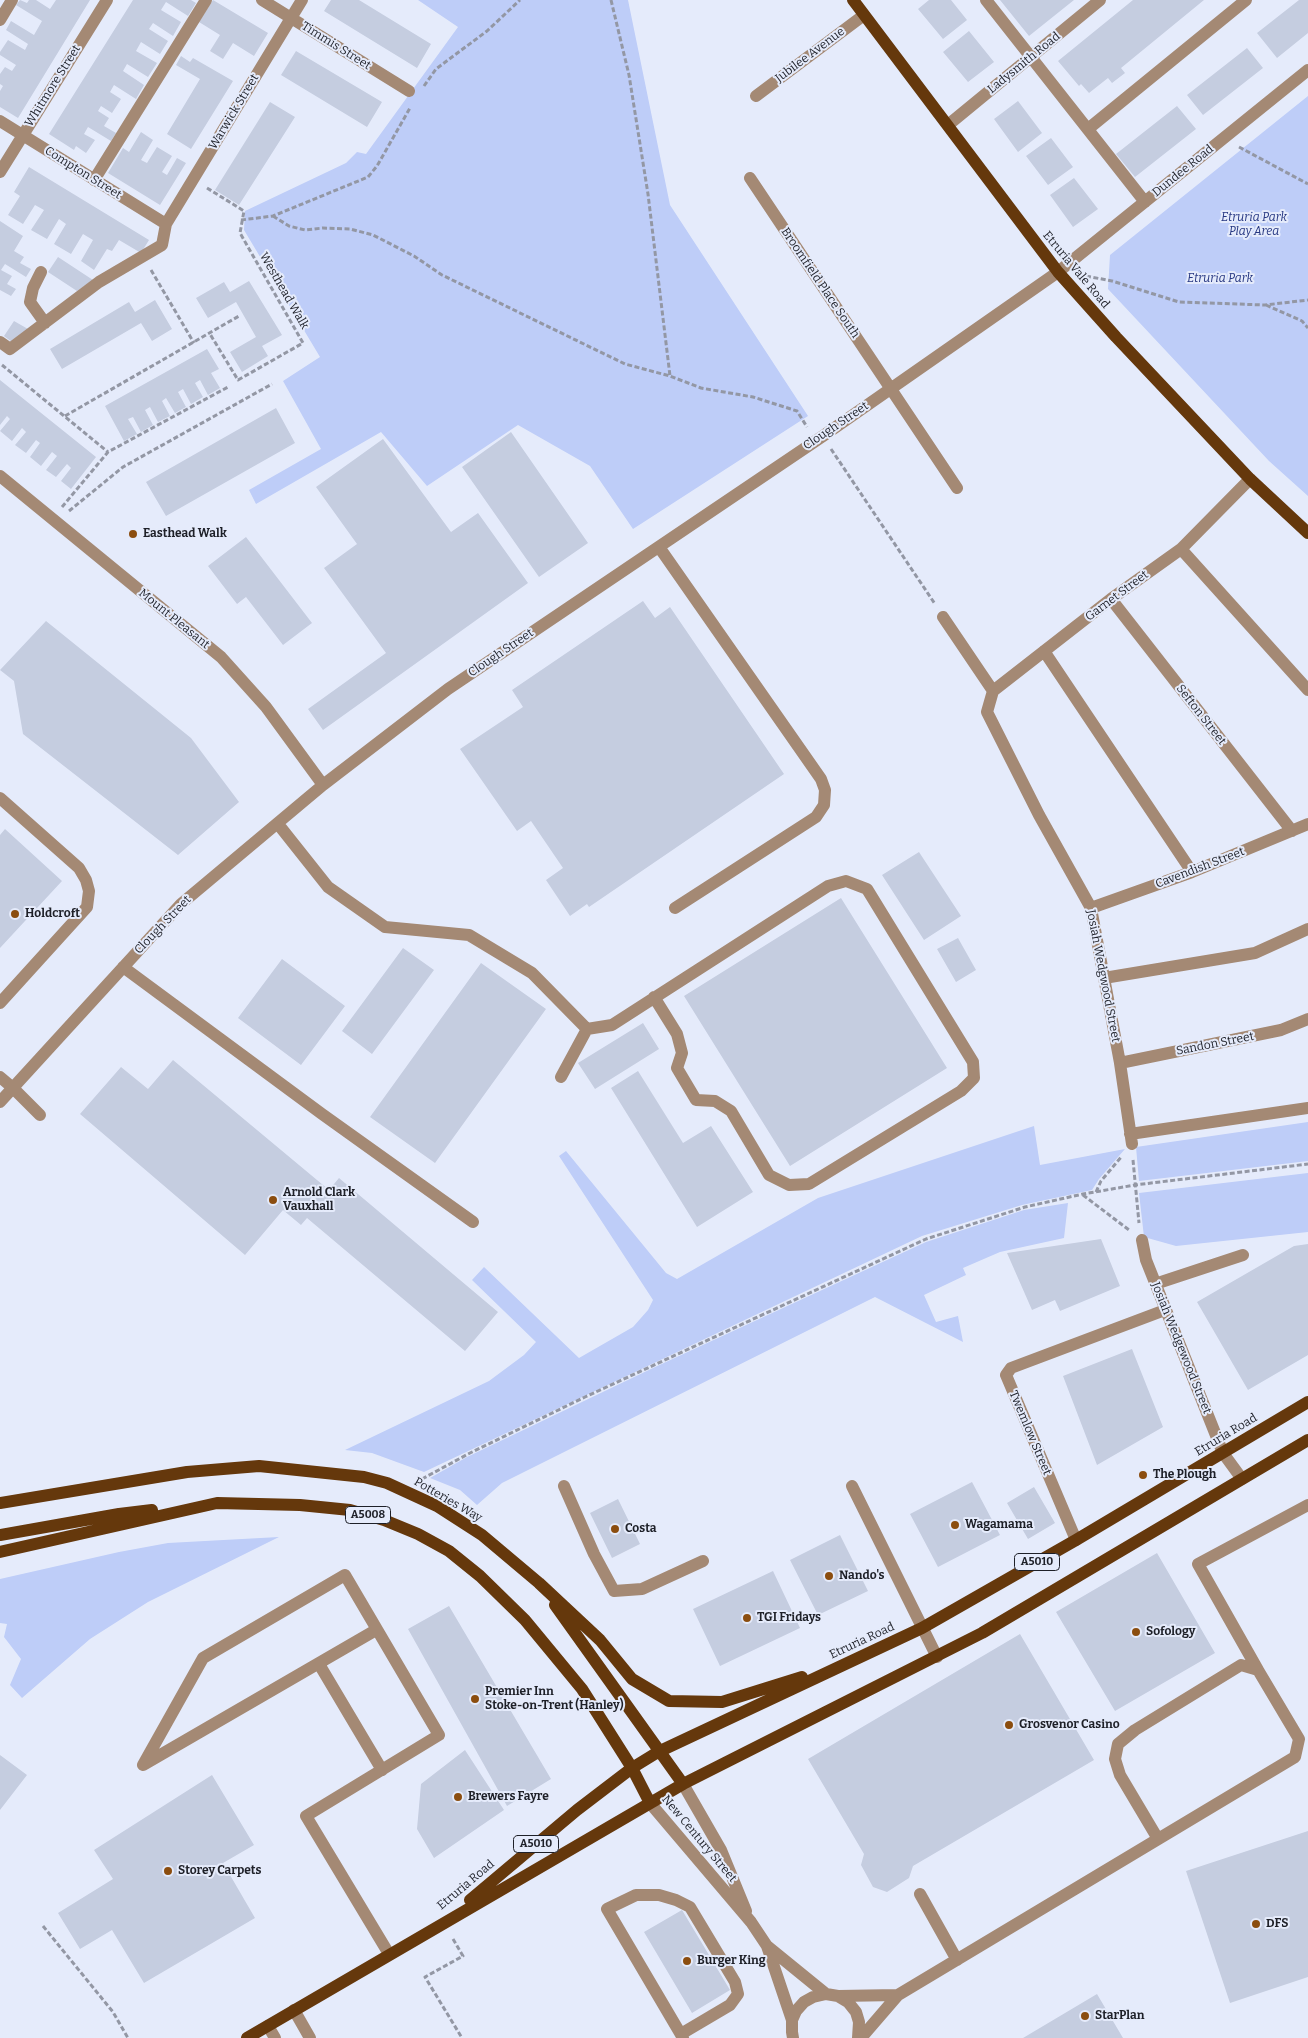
<!DOCTYPE html>
<style>
body{margin:0}
canvas{display:block;background:#e5ebfb}
</style>
<canvas width="1308" height="2038"></canvas>
<script>
const context = document.querySelector('canvas').getContext('2d');
context.lineJoin = 'round';
function paint(path, color) { context.fillStyle = color; context.fill(path, 'evenodd'); }
const toPath = rows => new Path2D(rows.map(r => 'M' + r).join(''));
function stroke(path, color, width, dash) { context.strokeStyle = color; context.lineWidth = width; context.lineCap = dash ? 'butt' : 'round'; context.setLineDash(dash || []); context.stroke(path); }
function drawText(font, color, halo, rows, align = 'center') {
  context.font = font + ' Bitter,serif'; context.lineWidth = 4; context.setLineDash([]); context.textBaseline = 'middle'; context.strokeStyle = halo; context.fillStyle = color; for (const [text, x, y, turn = 0] of rows) {
    context.save(); context.translate(x, y); context.rotate((+turn || 0) * Math.PI / 180); context.textAlign = isNaN(turn) ? turn : align; if (halo) context.strokeText(text, 0, 0); context.fillText(text, 0, 0); context.restore();
  }
}
const green = toPath([
 [418,0,628,0,670,205,808,416,633,529,590,466,518,425,427,486,381,432,256,504,249,490,321,449,283,381,320,357,244,230,245,211,346,163,357,152,366,154,458,27],
 [1308,96,1308,496,1269,461,1108,289,1110,255],
 [1308,1122,1308,1161,1139,1181,1136,1147],
 [1034,1126,1040,1165,1125,1149,1099,1179,1092,1190,1022,1205,922,1236,424,1472,372,1453,345,1450,489,1381,524,1355,536,1342,472,1280,484,1267,579,1358,633,1327,648,1310,653,1300,559,1156,566,1151,666,1273,677,1279,818,1198],
 [1308,1173,1308,1232,1176,1246,1144,1237,1139,1193],
 [1068,1203,1064,1238,1000,1252,963,1268,966,1275,924,1295,936,1322,958,1316,963,1342,875,1297,502,1483,477,1505,460,1490,430,1478,467,1457,653,1368,926,1242,1024,1210],
 [279,1537,148,1602,90,1639,22,1698,10,1685,21,1659,4,1637,7,1624,0,1623,0,1579,119,1552,168,1543]
]);
const building = toPath([
 [20,0,27,3,29,0,36,0,50,9,56,0,90,0,18,118,0,107,0,91,3,86,0,84,0,74,5,67,12,71,16,65,0,55,0,52,8,40,25,50,28,44,6,30,11,21,34,35,42,21,16,5],
 [133,0,191,0,196,3,188,16,166,2,161,10,181,22,173,36,153,23,149,29,168,41,160,54,141,42,136,51,157,63,148,77,127,64,123,71,144,85,136,99,114,85,110,92,121,99,112,113,101,106,98,111,109,118,104,126,116,133,111,141,88,127,84,134,95,140,86,153,76,146,74,150,49,134],
 [213,0,268,33,254,56,233,43,223,59,210,51,220,35,199,22],
 [331,0,359,0,431,44,417,68,324,11],
 [929,0,951,0,967,20,943,39,918,9],
 [1000,0,1074,0,1029,36],
 [1133,0,1204,0,1121,68,1125,73,1112,83,1108,78,1089,93,1081,84,1079,86,1058,61],
 [1299,0,1308,0,1308,33,1277,58,1257,33],
 [969,31,994,62,968,82,943,52],
 [1247,48,1263,68,1203,115,1187,95],
 [296,51,382,102,367,127,281,75],
 [181,56,190,62,193,58,233,81,191,149,167,134,200,79,176,65],
 [1018,101,1042,133,1018,152,994,119],
 [270,102,295,117,239,205,215,190],
 [1177,106,1196,129,1135,177,1116,154],
 [141,132,153,140,141,160,147,163,157,147,172,156,162,172,167,175,177,158,186,163,160,205,108,173,123,148,129,152],
 [1051,138,1073,167,1048,185,1026,156],
 [29,167,149,240,141,253,119,240,112,251,107,249,94,270,81,261,93,240,83,234,71,254,54,244,66,224,59,219,47,239,31,230,44,210,35,205,23,224,8,215,20,196,14,192],
 [1074,178,1098,209,1073,227,1050,195],
 [0,221,23,236,14,251,24,257,20,263,31,269,26,277,5,264,1,270,12,276,7,284,16,289,11,296,0,290],
 [58,257,93,280,77,291,48,272],
 [249,281,282,335,262,346,268,356,242,372,230,352,256,337,236,302,208,318,196,298,224,282,230,292],
 [155,300,172,329,152,341,141,323,62,369,50,349,129,302,135,312],
 [14,321,28,329,12,342,4,336],
 [207,349,219,369,211,373,220,388,208,395,200,380,195,383,203,397,191,404,183,389,178,392,186,407,175,413,166,398,162,401,170,416,158,422,150,407,145,410,153,425,141,432,133,417,128,419,137,434,124,441,105,406],
 [0,380,96,457,71,489,61,481,71,468,67,464,56,477,46,470,57,456,52,452,41,466,30,457,40,443,36,440,26,453,15,445,26,432,22,428,12,441,0,431,10,419,7,416,0,425],
 [276,408,295,443,166,516,146,482],
 [511,432,588,543,539,577,462,467],
 [383,439,451,532,478,513,528,583,323,730,308,709,386,653,324,568,357,544,316,487],
 [246,537,312,623,283,645,246,597,237,604,208,566],
 [643,601,655,618,670,607,784,774,589,907,587,904,570,916,546,880,563,868,531,821,517,831,460,749,523,707,512,690],
 [46,621,191,738,239,802,178,855,23,734,14,681,0,670],
 [5,829,62,881,0,948,0,835],
 [919,852,961,916,924,940,882,875],
 [841,898,947,1068,790,1166,684,996],
 [958,938,976,970,956,982,937,949],
 [403,948,434,970,372,1054,342,1031],
 [282,959,345,1006,301,1065,238,1018],
 [481,963,546,1009,435,1163,370,1117],
 [643,1023,659,1049,595,1089,578,1063],
 [173,1060,329,1190,339,1178,498,1312,465,1351,307,1218,301,1225,283,1210,245,1255,80,1114,121,1067,148,1089],
 [638,1071,683,1143,711,1126,753,1192,697,1227,611,1088],
 [1101,1239,1120,1286,1060,1311,1055,1300,1032,1310,1007,1253],
 [1308,1244,1308,1355,1248,1390,1197,1302,1294,1246],
 [1132,1349,1163,1427,1097,1465,1063,1376],
 [972,1482,1000,1535,938,1567,910,1514],
 [1034,1487,1055,1523,1028,1539,1007,1503],
 [618,1499,640,1544,612,1558,590,1513],
 [840,1535,868,1591,818,1615,790,1560],
 [1157,1553,1215,1653,1115,1711,1056,1612],
 [773,1571,800,1628,720,1666,693,1609],
 [449,1606,551,1779,507,1806,408,1629],
 [1020,1634,1094,1760,913,1866,909,1878,887,1892,873,1887,861,1865,864,1854,808,1759],
 [465,1750,504,1810,434,1858,417,1829,421,1784],
 [0,1755,27,1775,0,1810],
 [212,1775,254,1845,223,1863,255,1918,144,1983,112,1930,80,1949,58,1913,113,1879,94,1850],
 [1308,1831,1308,1977,1230,2003,1186,1871],
 [682,1910,730,1990,692,2013,644,1932],
 [1097,1994,1123,2038,1023,2038]
]);
const path = toPath([
 [611,0,629,75,648,194,670,376],
 [424,86,436,69,487,31,520,0],
 [1239,147,1308,184],
 [207,188,244,211,240,233,303,343,238,380,210,334],
 [273,216,289,226,305,230,323,228,350,229,373,235,414,256,442,275,625,364,670,376,701,388,753,397,797,411,807,427],
 [241,220,273,216,368,177,377,166,410,108],
 [151,270,194,343],
 [1086,276,1112,281,1179,302,1265,305,1308,300],
 [1266,305,1302,321,1308,328],
 [2,365,108,452],
 [65,416,239,316],
 [831,449,935,604],
 [62,507,108,452,228,387],
 [69,511,123,467,272,384],
 [1133,1160,1139,1223],
 [1096,1192,1101,1181,1122,1156],
 [1083,1195,1129,1230],
 [422,1479,470,1453,585,1397,926,1239,1025,1207,1083,1194,1135,1185,1308,1164],
 [43,1926,113,2012,128,2038],
 [453,1939,463,1956,425,1977,462,2038]
]);
const minor = toPath([
 [262,0,409,91],
 [986,0,1145,202],
 [0,20,12,0],
 [756,96,864,15],
 [0,121,166,224],
 [948,125,1100,0],
 [1088,129,1246,0],
 [0,172,107,0],
 [750,178,957,488],
 [94,180,206,0],
 [41,272,33,288,30,302,45,323],
 [0,342,10,349,99,282,162,245,166,224,302,0],
 [0,476,221,657,266,707,323,785],
 [659,547,821,779,825,790,824,805,816,817,675,908],
 [1181,549,1308,690],
 [1111,599,1292,831],
 [943,617,993,691],
 [1044,651,1192,872],
 [0,798,79,868,86,880,89,891,87,907,0,1003],
 [278,824,328,887,385,927,469,935,532,973,587,1029,561,1077],
 [1091,908,1192,872,1308,824],
 [123,967,322,1114,473,1222],
 [1104,978,1255,953,1308,929],
 [587,1029,612,1025,828,886,846,881,867,889,973,1062,974,1078,961,1091,809,1184,789,1185,769,1175,731,1111,715,1101,696,1100,677,1068,682,1053,677,1034,654,997],
 [1120,1063,1281,1030,1308,1019],
 [0,1077,13,1088,40,1115],
 [0,1102,181,904,323,785,448,689,823,436,1058,272,1308,70],
 [1130,1134,1308,1108],
 [1132,1144,1120,1063,1091,908,1039,815,987,712,993,691,1111,599,1181,549,1250,479],
 [1142,1240,1146,1260,1223,1453,1242,1479],
 [1155,1284,1243,1255],
 [564,1486,594,1554,614,1591,642,1589,703,1561],
 [852,1486,937,1657],
 [1076,1540,1006,1375,1011,1368,1165,1310],
 [376,1630,143,1765,203,1658,345,1575,439,1735,306,1816,389,1954],
 [319,1664,382,1770],
 [1258,1670,1198,1564,1308,1505],
 [683,1784,721,1850,746,1911],
 [650,1803,751,1922,767,1946,826,1994],
 [920,1894,957,1960],
 [767,1946,792,2020],
 [838,1996,898,1995],
 [294,2010,310,2038],
 [268,2026,275,2038],
 [681,2034,730,2005,738,1994,735,1982,690,1907,676,1900,659,1895,636,1895,607,1909,683,2038],
 [793,2038,792,2032,792,2020,796,2011,804,2002,813,1997,826,1994,838,1996,848,2002,856,2012,859,2022,858,2038],
 [861,2038,898,1995,1295,1757,1299,1739,1258,1670,1241,1665,1135,1730,1118,1744,1115,1759,1120,1775,1158,1839]
]);
const major = toPath([
 [853,0,1058,272,1116,337,1250,479,1308,533],
 [0,1503,187,1472,259,1466,364,1477,387,1483,437,1506,482,1535,539,1583,600,1640,632,1679,669,1701,722,1702,802,1677],
 [0,1535,119,1514,152,1510],
 [0,1552,217,1503,300,1505,350,1510,384,1520,418,1534,449,1551,480,1576,525,1620,582,1689,632,1768,650,1803],
 [555,1605,683,1784],
 [470,1900,577,1810,632,1768,658,1752,922,1628,1076,1540,1308,1402],
 [247,2038,683,1784,982,1633,1308,1440]
]);
const markers = [
 [133,534,5,"#8b4d0f"],
 [15,914,5,"#8b4d0f"],
 [273,1200,5,"#8b4d0f"],
 [1143,1475,5,"#8b4d0f"],
 [955,1525,5,"#8b4d0f"],
 [615,1529,5,"#8b4d0f"],
 [829,1576,5,"#8b4d0f"],
 [747,1618,5,"#8b4d0f"],
 [1136,1632,5,"#8b4d0f"],
 [475,1699,5,"#8b4d0f"],
 [1009,1725,5,"#8b4d0f"],
 [458,1797,5,"#8b4d0f"],
 [168,1871,5,"#8b4d0f"],
 [1256,1924,5,"#8b4d0f"],
 [687,1961,5,"#8b4d0f"],
 [1085,2016,5,"#8b4d0f"]
];
const shields = [
 [368,1515,45],
 [1037,1562,45],
 [536,1844,45]
];
const shieldNames = [
 ["A5008",368,1515],
 ["A5010",1037,1562],
 ["A5010",536,1844]
];
const streetNames = [
 ["Timmis Street",336,46,32],
 ["Jubilee Avenue",810,55,-37],
 ["Ladysmith Road",1024,63,-39],
 ["Whitmore Street",53,86,-58],
 ["Warwick Street",234,112,-59],
 ["Dundee Road",1183,171,-39],
 ["Compton Street",83,173,32],
 ["Etruria Vale Road",1076,270,50],
 ["Broomfield Place South",820,283,56],
 ["Westhead Walk",284,291,60],
 ["Clough Street",836,426,-34],
 ["Garnet Street",1117,596,-37],
 ["Mount Pleasant",174,619,39],
 ["Clough Street",501,653,-34],
 ["Sefton Street",1201,715,52],
 ["Cavendish Street",1200,868,-21],
 ["Clough Street",163,925,-46],
 ["Josiah Wedgwood Street",1103,976,79],
 ["Sandon Street",1215,1044,-11],
 ["Josiah Wedgewood Street",1181,1348,68],
 ["Twemlow Street",1030,1433,67],
 ["Etruria Road",1226,1435,-31],
 ["Potteries Way",448,1500,30],
 ["Etruria Road",862,1641,-25],
 ["New Century Street",699,1839,50],
 ["Etruria Road",466,1885,-40]
];
const parkNames = [
 ["Etruria Park",1254,218],
 ["Play Area",1254,232],
 ["Etruria Park",1220,279]
];
const poiNames = [
 ["Easthead Walk",143,534],
 ["Holdcroft",25,914],
 ["Arnold Clark",283,1193],
 ["Vauxhall",283,1207],
 ["The Plough",1153,1475],
 ["Wagamama",965,1525],
 ["Costa",625,1529],
 ["Nando's",839,1576],
 ["TGI Fridays",757,1618],
 ["Sofology",1146,1632],
 ["Premier Inn",485,1692],
 ["Stoke-on-Trent (Hanley)",485,1706],
 ["Grosvenor Casino",1019,1725],
 ["Brewers Fayre",468,1797],
 ["Storey Carpets",178,1871],
 ["DFS",1266,1924],
 ["Burger King",697,1961],
 ["StarPlan",1095,2016]
];
paint(green, '#becdf8');
paint(building, '#c5cde0');
stroke(path, '#9397a4', 3, [5, 2.5]);
stroke(minor, '#a48974', 12);
stroke(major, '#65380c', 12);
for (const [x, y, r, color] of markers) { const dot = new Path2D(); dot.arc(x, y, r, 0, 2 * Math.PI); context.fillStyle = color; context.fill(dot); stroke(dot, '#e5ebfb', 2); }
for (const [x, y, w] of shields) { const box = new Path2D(); box.roundRect(x - w / 2, y - 8.5, w, 17, 4); context.fillStyle = '#e5ebfb'; context.fill(box); stroke(box, '#1e2028', 1); }
drawText('bold 11px', '#1e2028', null, shieldNames);
drawText('12px', '#1e2028', '#e5ebfb', streetNames);
drawText('italic 12px', '#253681', '#e5ebfb', parkNames);
drawText('bold 12px', '#1e2028', '#e5ebfb', poiNames, 'left');
</script>
